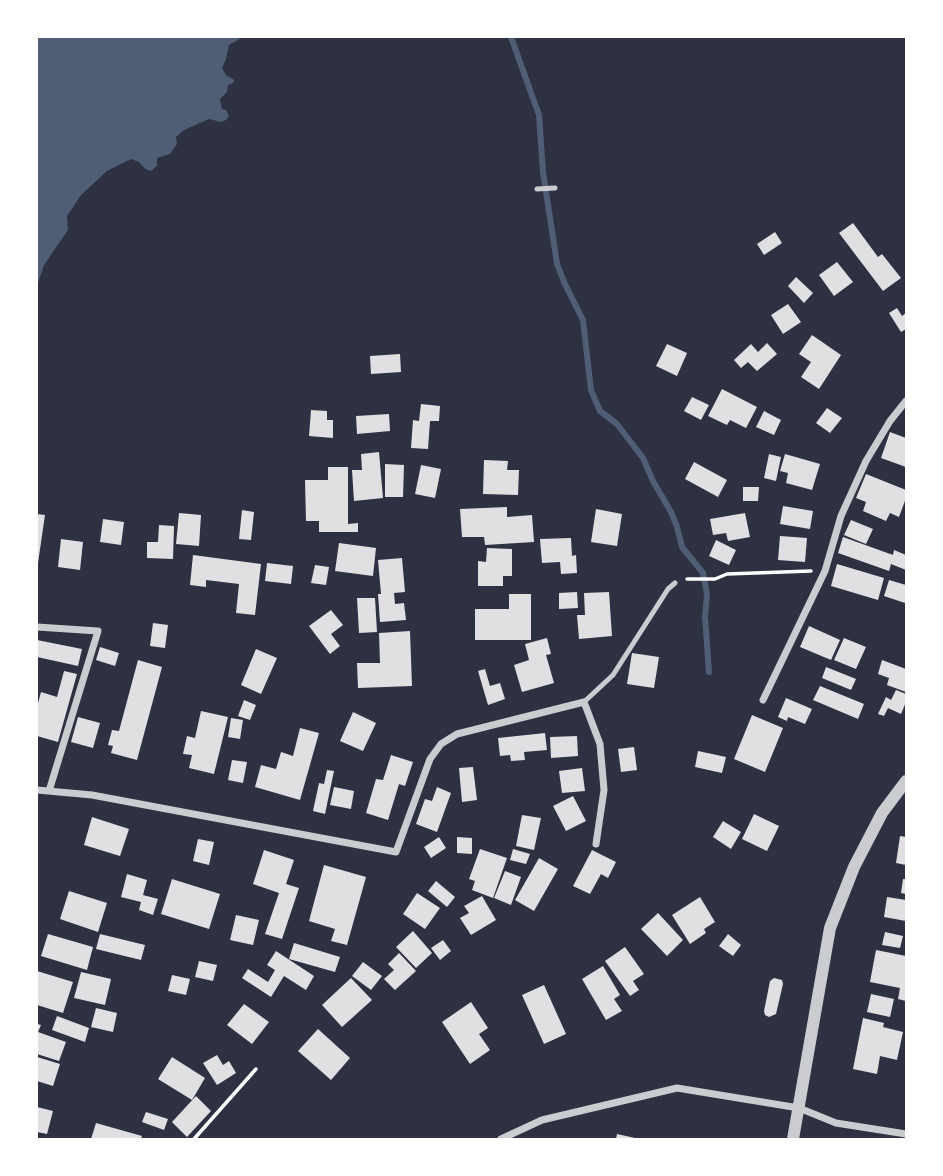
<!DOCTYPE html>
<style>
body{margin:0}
#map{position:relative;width:943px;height:1176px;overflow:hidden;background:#2d3142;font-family:"PT Sans Narrow",sans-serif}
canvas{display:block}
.frame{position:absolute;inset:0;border:38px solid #fff;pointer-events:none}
</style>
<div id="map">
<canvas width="943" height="1176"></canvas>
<div class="frame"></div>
</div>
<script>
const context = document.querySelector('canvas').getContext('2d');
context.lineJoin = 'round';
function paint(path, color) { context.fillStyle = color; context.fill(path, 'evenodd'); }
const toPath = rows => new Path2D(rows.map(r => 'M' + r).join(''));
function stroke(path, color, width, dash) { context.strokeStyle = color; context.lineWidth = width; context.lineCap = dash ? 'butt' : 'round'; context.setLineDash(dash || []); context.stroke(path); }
const water = toPath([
 [37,37,243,37,229,45,226,59,222,68,226,75,234,80,233,83,228,85,227,92,220,99,222,109,226,110,229,116,226,120,221,122,209,119,184,130,176,137,177,144,170,154,157,158,157,166,151,171,145,169,139,162,131,159,107,171,81,195,67,216,68,230,44,265,37,286]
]);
const stream = toPath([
 [511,37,539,115,543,172,557,264,565,284,583,320,591,390,600,411,617,424,643,458,653,481,671,512,677,527,682,547,703,573,707,594,705,616,709,672]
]);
const building = toPath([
 [853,223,878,257,882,254,901,278,883,291,839,233],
 [775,232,782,243,764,255,757,244],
 [837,262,853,282,834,296,819,275],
 [796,277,813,293,804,303,788,286],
 [788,304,801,322,783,334,771,315],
 [897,308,902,316,906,313,906,329,901,332,889,313],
 [812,335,841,355,819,389,801,377,811,362,799,354],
 [767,343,777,354,757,371,748,362,741,368,734,360,751,344,758,352],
 [667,344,687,353,677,376,656,366],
 [400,354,401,372,371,374,370,356],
 [722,389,757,407,746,428,730,420,727,425,708,416],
 [692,397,709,405,701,420,684,411],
 [421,404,440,406,439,421,430,421,428,449,411,448,413,420,419,421],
 [827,408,842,418,830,433,816,423],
 [311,410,327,411,327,420,333,420,333,438,309,436],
 [764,411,781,420,774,435,756,427],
 [389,414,390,431,357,434,356,416],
 [890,432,906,438,906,467,881,458],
 [379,452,383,498,354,501,352,470,362,470,361,454],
 [769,454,781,457,776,481,764,478],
 [785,454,820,464,812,490,786,483,788,473,780,471],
 [484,460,508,461,507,470,519,470,518,495,483,494],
 [694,462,727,480,718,497,685,479],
 [385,464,404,465,403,497,385,497],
 [421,465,441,469,435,498,415,494],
 [328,467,348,467,348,524,358,523,358,532,319,532,319,521,306,521,305,480,328,480],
 [866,474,906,490,906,498,899,517,890,513,886,521,863,511,866,502,856,498],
 [743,487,759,487,758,501,743,501],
 [783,506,813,511,810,529,780,524],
 [507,507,507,517,532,515,534,542,485,545,484,537,462,537,460,509],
 [596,509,622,514,617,546,591,542],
 [242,510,254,512,251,540,239,539],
 [179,513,201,515,199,546,176,544],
 [745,513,750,537,728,541,726,533,713,535,710,519],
 [37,514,45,515,38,563,37,563],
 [103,519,124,522,121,545,100,542],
 [851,520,873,529,866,544,844,535],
 [159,525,174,526,173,559,147,558,147,542,158,542],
 [780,536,807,538,805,562,778,560],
 [843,537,893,555,894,550,906,555,906,570,891,564,889,571,838,553],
 [571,538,572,556,576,555,577,573,561,574,560,562,542,563,540,539],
 [61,539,83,542,80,570,58,567],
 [716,540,736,550,729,565,709,556],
 [339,543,376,548,373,576,335,571],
 [487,548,512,549,512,576,503,576,503,586,478,586,478,561,486,562],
 [193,555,261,564,255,615,236,613,239,584,206,580,206,587,190,585],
 [402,558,405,592,394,593,395,604,404,603,406,620,380,622,378,594,381,594,378,560],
 [267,563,293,566,291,584,265,581],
 [837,564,884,578,878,600,831,586],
 [315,565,329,567,326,585,311,583],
 [889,580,906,585,905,603,884,596],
 [577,592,578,608,559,609,559,593],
 [609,592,612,636,579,639,577,615,585,615,584,593],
 [509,594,531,594,531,640,475,640,475,609,509,609],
 [357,598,375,598,377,632,359,633],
 [331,610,343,625,331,634,340,646,330,654,309,626],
 [153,623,168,625,165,648,150,646],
 [809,626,840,640,831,660,800,647],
 [410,631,412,686,358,688,357,663,380,663,379,633],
 [547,638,551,654,546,655,554,683,522,692,514,665,529,660,525,644],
 [844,638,866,647,856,669,834,660],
 [37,640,82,649,78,666,37,657],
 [100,647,119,653,115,666,96,660],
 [256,649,277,658,261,694,241,685],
 [632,653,659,657,654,688,627,684],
 [138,660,162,667,137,760,111,753,113,746,108,745,112,730,119,731],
 [882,660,906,669,906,692,887,685,889,678,878,674],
 [826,667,856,679,851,690,822,678],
 [485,669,490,686,500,683,505,699,488,705,478,671],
 [64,671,77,674,58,742,37,736,37,707,41,692,57,697],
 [820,686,864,704,858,719,813,700],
 [896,690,906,694,906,702,901,714,888,708,884,716,878,714,886,697,891,700],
 [786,698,812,709,805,724,788,717,787,721,778,717],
 [244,700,256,705,250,720,238,716],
 [201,711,228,717,214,774,189,768,192,755,183,754,187,736,195,738],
 [353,712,376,723,363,751,340,741],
 [752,715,783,728,765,772,734,759],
 [78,717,100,723,93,748,71,742],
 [231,718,243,720,240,739,228,737],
 [300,728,319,733,300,800,255,787,261,765,276,769,281,752,293,756],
 [545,733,547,750,524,752,525,760,511,761,510,755,500,756,498,738],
 [577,736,578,756,551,758,550,737],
 [634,747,637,770,621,772,618,749],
 [698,751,726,757,722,773,695,767],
 [391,755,413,762,405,786,399,784,388,820,366,813,376,779,383,780],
 [232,760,247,762,243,783,228,780],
 [473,767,477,800,462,802,459,768],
 [582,768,585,791,562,793,559,771],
 [327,770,334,771,325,814,313,811,319,783,324,784],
 [334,787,354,791,351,809,330,805],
 [437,787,451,793,437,832,416,824,425,799,432,801],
 [573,796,586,821,566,831,553,806],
 [754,814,779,826,767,851,742,839],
 [522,815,541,818,534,850,516,846],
 [92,817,129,829,120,856,84,845],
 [723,821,741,832,731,849,713,837],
 [900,836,906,837,906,865,896,863],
 [439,837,446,848,431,858,424,847],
 [457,837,472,838,472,854,457,853],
 [198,839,214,842,209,865,193,861],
 [480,849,507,858,493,898,472,890,475,881,469,879],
 [513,849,530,854,526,864,510,860],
 [264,850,294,860,286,884,299,888,282,939,265,934,279,893,253,884],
 [592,850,616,862,608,878,601,874,590,894,573,886],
 [539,858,558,869,534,911,515,900],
 [324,865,366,877,347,945,331,941,335,929,309,921],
 [505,871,521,877,511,905,494,898],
 [127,874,147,880,143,895,158,899,153,915,139,910,141,902,121,897],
 [172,879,220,894,209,929,161,914],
 [903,879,906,879,906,894,901,893],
 [436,881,455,897,447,907,428,891],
 [69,891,107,903,98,932,60,919],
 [417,893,440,908,425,929,403,914],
 [482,896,496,920,471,935,460,918,469,913,464,906],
 [700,897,715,922,704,929,706,933,690,944,672,915],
 [887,897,906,900,906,921,884,917],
 [658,913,683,940,667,956,641,929],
 [236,915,259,920,253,945,230,940],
 [413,931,432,953,416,968,396,947],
 [885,932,903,936,900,948,882,945],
 [48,934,93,947,87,970,41,956],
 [100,934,145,945,141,960,96,949],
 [728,934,741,945,733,956,719,946],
 [443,940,451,951,440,960,431,948],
 [294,943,340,957,335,972,289,959],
 [625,947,644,974,633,981,639,990,630,996,605,961],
 [876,950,906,956,906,1001,898,999,900,988,870,982],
 [276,951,314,976,306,990,284,976,271,997,242,978,248,969,268,982,275,970,267,965],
 [399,953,416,971,395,990,384,979,394,970,388,964],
 [199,961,217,965,213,981,195,977],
 [363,962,382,976,371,990,352,976],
 [603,966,620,995,614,999,622,1011,606,1020,582,979],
 [37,971,73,982,63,1013,37,1005],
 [81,972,111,979,105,1005,74,998],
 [172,975,190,979,186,995,168,991],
 [351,978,372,1000,342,1027,322,1005],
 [774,978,782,980,783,984,776,1014,769,1017,765,1015,764,1011,770,981],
 [544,985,566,1034,544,1044,522,995],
 [871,994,894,999,890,1017,867,1012],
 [471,1002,488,1028,479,1034,490,1050,470,1064,442,1022],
 [244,1004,269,1022,252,1044,227,1025],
 [96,1008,117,1013,113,1032,91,1027],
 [57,1016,89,1028,85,1042,52,1030],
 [863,1018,884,1023,883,1027,903,1032,897,1060,880,1056,877,1074,853,1069],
 [37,1024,41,1025,38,1032,66,1042,59,1061,37,1054],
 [318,1029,350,1058,331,1080,298,1051],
 [217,1055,223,1065,229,1061,236,1073,217,1085,203,1063],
 [37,1057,60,1064,53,1086,37,1081],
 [172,1057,205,1078,192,1100,158,1079],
 [196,1096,211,1111,187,1137,172,1122],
 [37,1107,53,1111,47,1134,37,1132],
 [146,1112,168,1119,164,1130,142,1122],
 [96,1123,142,1136,141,1139,91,1139],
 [617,1134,635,1138,635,1139,616,1139]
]);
const path = toPath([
 [687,579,715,579,727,574,811,571],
 [194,1139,256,1069]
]);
const service = toPath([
 [537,189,555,188],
 [584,702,613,675,668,589,675,583]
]);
const minor = toPath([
 [37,627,98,631,49,791],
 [763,700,825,571,841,516,866,461,890,421,906,401],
 [37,790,92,795,396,852,430,759,441,744,457,734,584,702,600,744,604,790,596,844],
 [501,1139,542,1120,677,1088,799,1108,836,1123,906,1134]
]);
const tertiary = toPath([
 [793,1139,830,928,854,867,882,813,906,781]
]);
paint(water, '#4f5d75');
stroke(stream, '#4f5d75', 6);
paint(building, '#e0e0e3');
stroke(path, '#fff', 3.5);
stroke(service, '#caccd0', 5);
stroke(minor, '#caccd0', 7);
stroke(tertiary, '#caccd0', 12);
</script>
